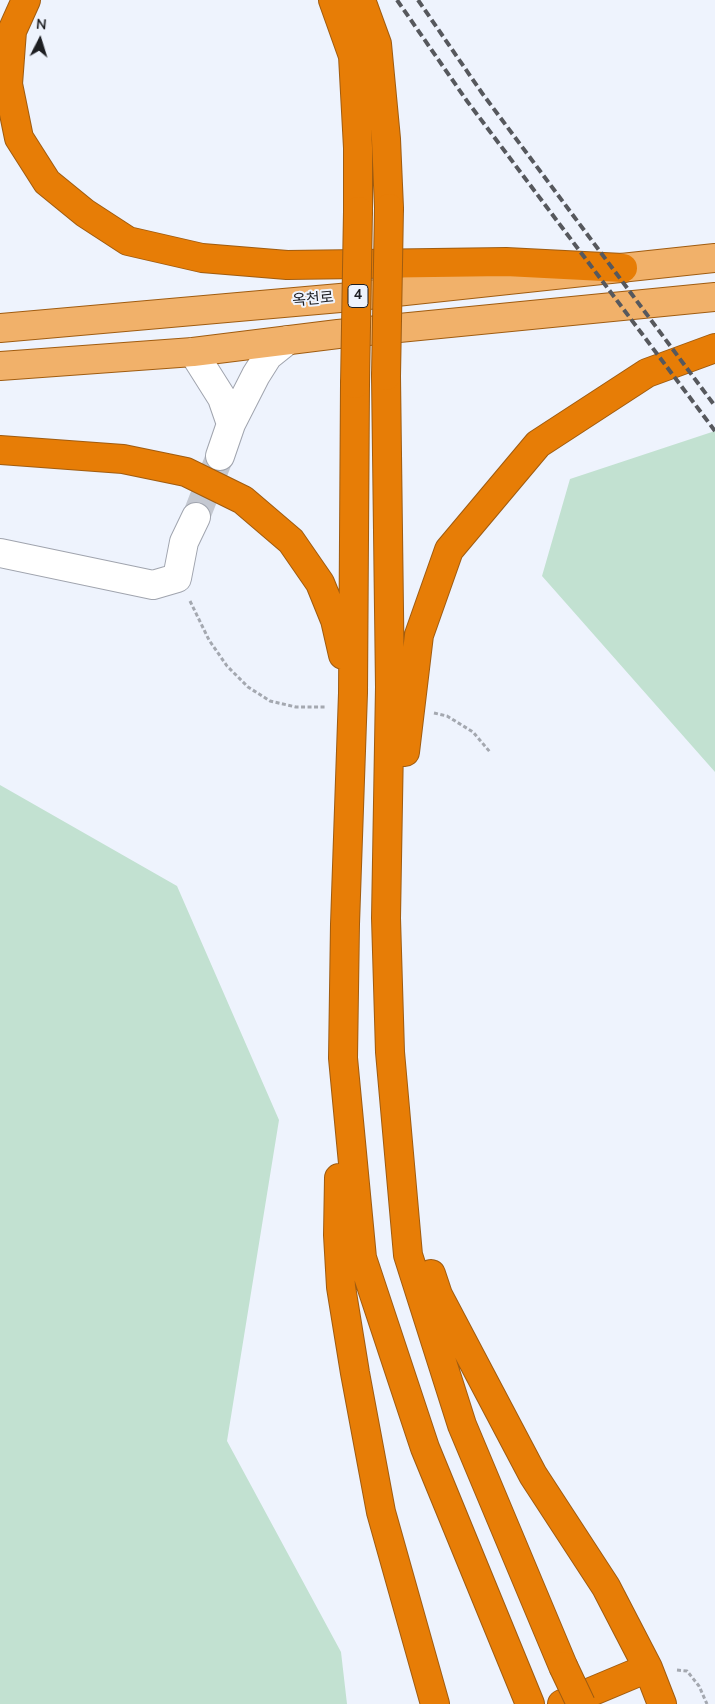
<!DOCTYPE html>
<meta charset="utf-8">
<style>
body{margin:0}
#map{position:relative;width:715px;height:1704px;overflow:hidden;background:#eef3fd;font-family:"Nunito Sans",sans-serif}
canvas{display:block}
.north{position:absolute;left:15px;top:15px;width:50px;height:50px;-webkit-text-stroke:4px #eef3fd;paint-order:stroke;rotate:5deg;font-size:14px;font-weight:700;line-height:20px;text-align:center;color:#1d1e22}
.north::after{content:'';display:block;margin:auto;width:18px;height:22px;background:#1d1e22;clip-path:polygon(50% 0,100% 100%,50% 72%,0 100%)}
</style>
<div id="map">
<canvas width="715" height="1704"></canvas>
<div class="north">N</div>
</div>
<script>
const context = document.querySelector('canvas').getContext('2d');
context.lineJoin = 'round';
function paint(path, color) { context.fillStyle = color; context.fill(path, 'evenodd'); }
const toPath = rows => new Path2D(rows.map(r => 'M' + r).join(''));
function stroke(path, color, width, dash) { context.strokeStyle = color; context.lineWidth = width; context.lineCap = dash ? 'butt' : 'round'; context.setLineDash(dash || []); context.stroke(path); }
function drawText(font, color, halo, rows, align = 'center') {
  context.font = font + ' "Nunito Sans","Noto Sans KR",sans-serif'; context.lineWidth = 4; context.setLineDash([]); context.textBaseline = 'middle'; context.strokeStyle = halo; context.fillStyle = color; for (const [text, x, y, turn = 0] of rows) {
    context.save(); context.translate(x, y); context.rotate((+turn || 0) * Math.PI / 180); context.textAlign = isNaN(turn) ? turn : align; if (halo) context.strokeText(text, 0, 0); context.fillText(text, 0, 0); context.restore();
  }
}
const green = toPath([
 [715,431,715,772,542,576,570,479],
 [0,785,177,886,279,1120,227,1441,341,1652,347,1704,0,1704]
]);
const minorTunnel = toPath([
 [196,517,218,461]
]);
const path = toPath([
 [190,601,209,640,227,666,248,687,270,701,296,707,327,707],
 [434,713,447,716,473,732,490,752],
 [677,1670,687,1671,699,1686,707,1704]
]);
const minor = toPath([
 [193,352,222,398,231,424],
 [220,456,231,424,256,375,268,356,288,340],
 [0,553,153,585,177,578,184,542,196,517]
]);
const major = toPath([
 [0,328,340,298,715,258],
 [0,366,193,352,338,334,715,297]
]);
const highway = toPath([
 [26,0,12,31,8,84,19,138,47,182,85,213,128,241,202,258,287,265,506,262,623,268],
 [333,0,353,56,358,148,358,211],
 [361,0,377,44,386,139,389,208],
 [386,376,390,687,386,918,390,1052,408,1255,462,1425,563,1666],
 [355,384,353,693,345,924,343,1058,362,1258,425,1448,530,1704],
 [0,450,123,459,186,472,243,500,291,541,320,583,335,620,343,655],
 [405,752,419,635,449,550,538,444,647,373,715,348],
 [339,1178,338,1235,341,1287,355,1373,381,1512,435,1704],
 [431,1274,438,1295,533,1475,606,1587,648,1668,662,1704],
 [562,1704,648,1668]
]);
const rail = toPath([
 [397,0,467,101,715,431],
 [418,0,482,93,715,406]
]);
const highwayBridge = toPath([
 [386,376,389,208],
 [355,384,358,211],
 [563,1666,581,1704]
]);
const shields = [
 [358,296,20]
];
const shieldNames = [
 ["4",358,296]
];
const streetNames = [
 ["옥천로",313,300,-5]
];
paint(green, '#c2e1d1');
stroke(minorTunnel, '#c4c8d1', 28, [28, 14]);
stroke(minor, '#a0a4ae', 30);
stroke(major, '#a05c10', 30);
stroke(highway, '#a05c10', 30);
stroke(path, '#a4a8b0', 3, [4, 2.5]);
stroke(minor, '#fff', 28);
stroke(major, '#f1b16a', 28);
stroke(highway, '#e77d06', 28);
stroke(rail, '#56585d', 4, [8, 4]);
stroke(highwayBridge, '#a05c10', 30, []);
stroke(highwayBridge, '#e77d06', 28);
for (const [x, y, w] of shields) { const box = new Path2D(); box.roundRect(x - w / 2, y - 11.5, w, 23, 4); context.fillStyle = '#eef3fd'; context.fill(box); stroke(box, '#1d1e22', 1); }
drawText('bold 14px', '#1d1e22', null, shieldNames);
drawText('15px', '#1d1e22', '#eef3fd', streetNames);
</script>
